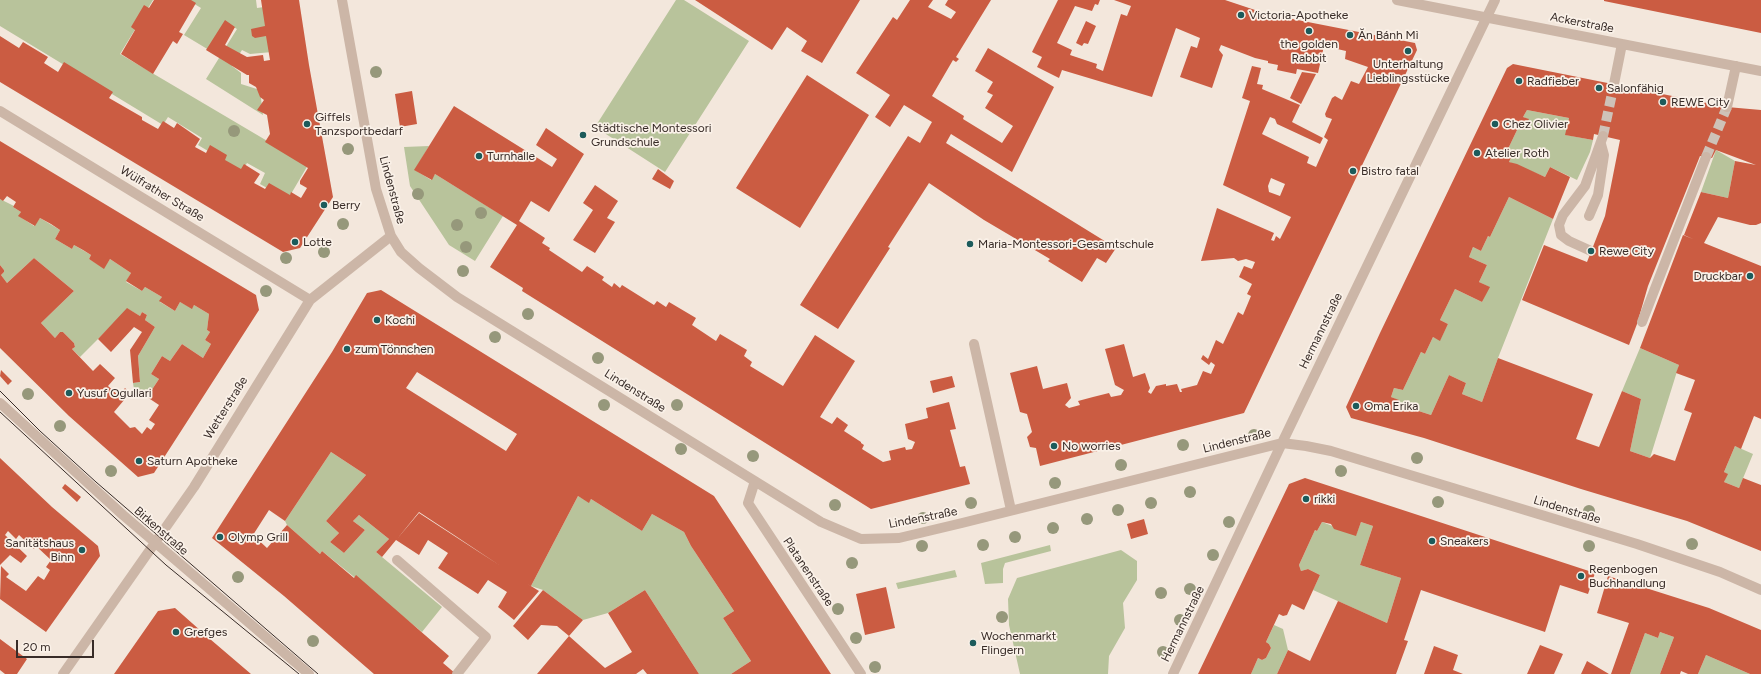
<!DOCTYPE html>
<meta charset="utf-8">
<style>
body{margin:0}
#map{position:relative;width:1761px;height:674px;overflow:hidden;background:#f3e7dc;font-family:Figtree,sans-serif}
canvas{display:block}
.scale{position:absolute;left:16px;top:640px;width:78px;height:18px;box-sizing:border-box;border:2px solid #382c28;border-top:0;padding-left:5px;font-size:12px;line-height:14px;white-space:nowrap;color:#382c28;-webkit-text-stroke:3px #faf1e8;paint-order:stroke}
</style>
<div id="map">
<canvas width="1761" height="674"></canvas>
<div class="scale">20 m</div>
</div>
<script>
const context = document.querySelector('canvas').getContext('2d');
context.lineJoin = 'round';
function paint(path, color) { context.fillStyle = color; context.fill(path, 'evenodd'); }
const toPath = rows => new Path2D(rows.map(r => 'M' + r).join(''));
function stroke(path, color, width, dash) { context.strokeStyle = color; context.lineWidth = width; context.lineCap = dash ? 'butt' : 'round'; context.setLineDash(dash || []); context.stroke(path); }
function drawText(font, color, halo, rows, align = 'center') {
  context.font = font + ' Figtree,sans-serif'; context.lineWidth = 3.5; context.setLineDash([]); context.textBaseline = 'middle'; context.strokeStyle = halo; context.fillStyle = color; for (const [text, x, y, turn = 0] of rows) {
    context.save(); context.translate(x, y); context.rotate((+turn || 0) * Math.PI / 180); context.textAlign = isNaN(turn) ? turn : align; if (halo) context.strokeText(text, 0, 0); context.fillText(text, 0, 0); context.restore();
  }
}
const green = toPath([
 [0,0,153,0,120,54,308,165,281,211,267,188,260,184,265,173,247,163,242,171,233,166,198,145,202,138,168,117,163,125,0,26],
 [188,0,256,0,257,8,264,7,272,52,250,54,242,50,232,66,241,73,241,84,260,90,263,115,206,79,237,29,226,23,209,50,184,35,201,8],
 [676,0,684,0,749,41,665,172,595,127],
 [1527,110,1569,118,1566,135,1593,140,1590,152,1577,180,1550,167,1545,177,1509,162,1514,151,1508,149,1518,128,1523,130,1528,119,1523,117],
 [429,146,415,170,431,180,435,174,503,216,475,261,449,245,410,186,404,147],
 [1716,150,1735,161,1728,198,1701,192],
 [1509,197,1553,219,1498,358,1482,402,1462,394,1466,383,1449,375,1431,415,1397,404,1398,400,1391,397,1394,388,1403,390,1421,352,1425,354,1433,337,1440,340,1448,324,1440,320,1455,289,1482,302,1489,287,1479,282,1487,265,1469,257,1473,247,1481,251,1488,236,1490,237],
 [0,199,14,206,13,207,21,212,19,216,34,226,40,218,60,230,55,239,72,249,74,245,91,255,89,259,104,268,110,259,131,273,126,282,142,291,145,287,162,297,160,302,175,311,180,302,192,308,194,305,209,314,207,330,210,332,205,340,211,344,203,358,182,344,170,361,162,356,151,374,159,379,147,397,134,389,133,383,140,382,138,356,155,327,145,320,147,315,142,312,140,316,128,309,80,357,72,349,75,347,74,343,63,332,60,332,55,338,41,323,74,291,34,258,7,283,1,275,4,272,4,270,0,265],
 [1640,348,1679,365,1650,458,1630,451,1641,399,1622,391],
 [1735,446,1753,454,1739,488,1724,482,1727,474,1724,472],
 [331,452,366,475,326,521,339,533,330,542,344,553,365,530,353,521,359,515,389,539,376,552,442,607,422,632,322,551,320,554,287,525,285,521],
 [578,496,589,502,591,499,642,531,652,514,684,532,691,546,734,611,723,618,751,661,731,674,699,674,645,590,608,613,583,620,543,590,531,586],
 [1322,522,1356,535,1361,522,1373,526,1360,565,1401,578,1387,623,1313,590,1320,575,1308,569,1301,571,1299,565,1315,530,1317,531],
 [1050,545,1051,551,1005,563,1003,569,1003,583,985,584,981,563],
 [1121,550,1137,561,1137,580,1123,603,1125,628,1109,656,1108,674,1020,674,1009,625,1008,599,1017,578],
 [955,570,957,577,898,589,896,583],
 [1274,625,1283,629,1288,650,1277,674,1251,674,1258,658,1262,660,1266,658,1271,648,1269,644,1266,642],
 [1660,632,1674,637,1660,674,1630,674,1645,633,1658,638],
 [1706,655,1750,674,1698,674]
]);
const building = toPath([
 [154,0,191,0,196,3,179,32,183,34,177,44,173,41,153,74,121,54,135,30,131,27,144,5,149,8],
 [261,0,299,0,309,65,333,197,300,248,283,252,0,82,0,36,19,48,23,42,48,57,44,63,58,72,64,62,113,92,109,98,142,117,142,120,158,129,163,121,174,128,177,123,200,139,195,147,206,153,210,145,227,155,225,160,241,169,244,164,260,174,254,183,265,189,269,183,290,195,291,192,301,198,307,188,300,184,300,181,308,168,265,142,270,134,267,115,257,110,264,100,260,97,256,87,249,83,249,75,247,75,206,50,225,20,235,27,225,45,247,57,263,55,264,61,270,60,266,36,255,38,252,36,251,29,265,26],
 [695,0,860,0,822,63,801,51,807,41,787,27,772,50],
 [910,0,933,0,928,7,951,19,956,12,945,5,948,0,991,0,956,57,959,59,956,62,953,60,932,96,964,116,963,119,1002,143,1013,126,985,108,993,95,987,92,993,82,975,71,988,48,1054,87,1012,172,951,134,946,143,1116,248,1106,263,1097,258,1082,282,1048,261,1050,259,984,220,929,183,888,247,890,248,838,329,800,305,908,136,920,143,932,122,904,105,890,127,875,117,890,95,856,73,893,17,897,20],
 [1058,0,1100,0,1098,5,1095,4,1092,11,1075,6,1057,43,1072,50,1070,55,1097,64,1096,68,1103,71,1121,14,1127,16,1131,6,1114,0,1225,0,1267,14,1415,43,1417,50,1244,413,1040,466,1036,448,1030,447,1027,437,1032,432,1027,414,1020,412,1010,373,1037,366,1043,389,1067,383,1071,398,1065,405,1069,408,1080,405,1078,401,1093,397,1109,393,1111,397,1121,395,1124,390,1115,385,1105,349,1124,344,1133,377,1145,373,1150,388,1148,392,1151,394,1156,386,1166,384,1166,386,1177,384,1180,392,1182,392,1181,389,1197,385,1203,371,1211,374,1215,365,1211,362,1209,365,1201,359,1203,355,1208,359,1216,340,1223,344,1238,312,1243,315,1251,296,1247,294,1252,284,1239,277,1244,266,1252,269,1255,262,1246,259,1238,261,1234,258,1201,261,1217,208,1274,233,1271,240,1274,241,1276,236,1280,239,1291,217,1223,185,1250,101,1242,98,1252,66,1261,68,1257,84,1263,85,1262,89,1300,105,1292,122,1323,138,1320,144,1277,124,1275,119,1270,117,1262,134,1309,157,1307,163,1316,167,1328,140,1324,137,1332,119,1326,117,1325,114,1332,98,1335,96,1342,100,1351,81,1359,84,1368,67,1345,59,1346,51,1324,46,1318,73,1297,69,1296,74,1277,70,1278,65,1268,63,1268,61,1255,58,1221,45,1219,50,1223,55,1212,88,1180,77,1191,46,1197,48,1200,38,1176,28,1152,97,1062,70,1059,78,1037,67,1042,57,1032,52],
 [1271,178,1285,184,1280,196,1269,192,1268,186],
 [1604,0,1761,0,1761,33,1604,1],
 [1086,21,1096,26,1088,44,1084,43,1082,46,1076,43],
 [1513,64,1727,107,1761,110,1761,223,1756,225,1750,225,1718,217,1704,243,1761,266,1761,419,1754,416,1741,449,1735,446,1724,472,1728,474,1724,482,1739,488,1743,478,1761,485,1761,551,1687,521,1581,489,1424,438,1351,418,1346,407,1380,333,1507,68],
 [1527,110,1569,118,1565,135,1593,140,1594,134,1620,140,1605,216,1587,262,1544,245,1522,300,1629,345,1637,324,1648,286,1700,156,1712,158,1716,150,1756,165,1735,161,1728,198,1701,192,1684,235,1693,239,1683,235,1640,348,1679,365,1676,373,1695,380,1684,410,1692,413,1675,461,1654,454,1650,458,1630,451,1641,399,1622,391,1599,447,1576,439,1593,394,1498,358,1482,402,1462,394,1466,383,1449,375,1431,415,1397,404,1399,400,1391,397,1394,388,1403,390,1421,352,1425,354,1433,337,1440,341,1448,324,1440,320,1455,289,1482,302,1490,287,1479,282,1487,265,1469,257,1473,247,1481,251,1488,236,1490,237,1509,197,1553,219,1570,177,1550,167,1545,177,1517,164,1509,162,1514,151,1508,149,1518,128,1523,130,1529,119,1523,117],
 [1302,72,1316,74,1301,104,1290,98],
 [807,75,869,115,800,228,736,188],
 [412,91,417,124,400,127,395,94],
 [454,106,552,167,557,159,536,145,546,128,584,154,549,212,531,201,519,221,545,238,542,243,550,248,549,250,582,272,587,266,604,277,602,280,612,287,614,283,620,288,622,285,654,305,657,301,666,307,669,302,696,318,692,325,716,341,720,334,747,350,744,356,752,362,750,366,783,386,815,335,855,361,820,417,832,424,837,417,848,425,844,431,861,442,861,443,864,445,862,449,883,462,891,460,889,451,905,447,906,450,912,449,915,442,908,439,905,424,928,418,926,408,949,402,956,429,950,430,960,467,965,466,970,484,871,509,522,291,523,288,490,267,517,225,435,174,432,180,414,170],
 [0,141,256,295,259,310,154,473,138,477,69,416,0,348,0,265,4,270,4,272,1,275,7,283,34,258,74,291,41,323,55,338,60,332,63,332,74,343,75,347,72,349,93,371,100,364,115,378,108,386,119,396,125,388,130,393,114,412,130,428,135,427,142,434,147,427,151,430,155,424,149,420,159,405,147,397,159,379,151,374,162,356,170,361,182,344,203,358,211,344,205,340,210,332,207,330,209,314,194,305,192,309,180,302,175,311,159,301,162,297,145,287,142,291,126,281,131,273,110,259,104,269,89,259,91,255,83,250,74,245,72,249,55,239,60,230,51,224,40,218,35,226,18,216,21,212,13,207,16,202,7,196,3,201,0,199],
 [658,169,674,181,670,189,652,179],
 [595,185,618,201,607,218,615,222,595,253,573,240,593,210,583,203],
 [381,290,714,496,831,674,731,674,751,661,723,618,734,611,691,546,684,532,652,514,642,531,591,499,589,503,578,496,531,586,526,583,539,591,514,620,498,607,507,592,488,580,478,594,438,568,448,553,428,540,419,555,396,540,382,557,376,552,389,539,359,515,353,521,365,530,344,553,330,542,339,533,326,521,366,475,331,452,285,521,269,510,253,535,267,548,287,525,320,554,322,551,354,578,356,575,449,656,443,663,456,674,374,674,284,596,212,538,332,352,367,293],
 [417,372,517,434,506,451,406,388],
 [419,512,454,535,499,565,419,513,397,539],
 [127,308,140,316,142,312,147,315,145,320,155,327,138,356,140,382,133,383,130,350,142,332,134,327,111,352,98,339],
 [1,370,12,381,8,385,0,376],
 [952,376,955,387,933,393,930,381],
 [0,458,52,507,98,546,100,556,46,632,0,599,1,566,9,574,6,577,26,591,38,576,44,580,50,570,46,567,51,560,36,546,34,549,19,535,16,539,8,531,5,535,27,556,21,563,10,555,0,565],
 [1305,478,1595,573,1588,594,1560,585,1545,632,1421,590,1404,640,1408,641,1396,674,1277,674,1288,650,1310,661,1338,601,1387,623,1401,578,1360,565,1373,526,1361,522,1356,536,1334,529,1331,524,1322,522,1317,531,1315,530,1299,565,1301,571,1308,569,1320,575,1304,610,1292,604,1287,615,1283,616,1279,614,1266,642,1269,644,1271,648,1266,658,1262,660,1258,658,1251,674,1198,674,1289,484],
 [65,484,81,497,77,502,62,488],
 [1144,519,1148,534,1131,539,1127,524],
 [1608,576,1709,608,1761,630,1761,674,1750,674,1706,655,1698,674,1688,674,1681,671,1680,674,1660,674,1674,637,1660,632,1658,638,1645,633,1630,674,1611,674,1629,623,1597,613],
 [886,587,895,628,865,635,856,594],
 [543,590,583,620,569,636,605,668,632,652,608,613,645,590,699,674,647,674,643,669,636,674,537,674,569,636,557,626,541,625,528,640,513,626],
 [175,608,210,639,251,674,114,674,158,611],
 [0,639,27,659,17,674,5,674,0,670],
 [1540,645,1563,654,1554,674,1527,674],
 [1434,646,1458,655,1453,670,1463,674,1424,674],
 [1587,661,1609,674,1581,674]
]);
const minorTunnel = toPath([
 [1603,136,1614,84],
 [1706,157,1727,107]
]);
const minor = toPath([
 [342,0,376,189,391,236,401,252,419,268,457,297,821,522,861,539,899,538,962,523,1282,443,1306,446,1331,451,1637,544,1720,572,1761,590],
 [1397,0,1761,71],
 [1614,84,1622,44],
 [1727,107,1736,66],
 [0,111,310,300],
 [1589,216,1598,195,1604,155,1601,144],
 [1591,251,1569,241,1561,235,1559,225,1563,215,1585,186,1603,136],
 [1642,322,1706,157],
 [974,344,1011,510],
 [0,403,123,515,309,674],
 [755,481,748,503,861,674],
 [397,560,486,637,457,674],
 [63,674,194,487,310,300,391,236],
 [1173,674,1282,443,1495,0]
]);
const tram = toPath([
 [0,391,40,431,96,482,318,674],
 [0,412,166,565,299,674]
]);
const trees = [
 [376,72],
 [234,131],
 [348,149],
 [418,194],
 [481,213],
 [343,224],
 [457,225],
 [466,247],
 [324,252],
 [286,258],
 [463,271],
 [266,291],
 [528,314],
 [495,337],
 [598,358],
 [28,394],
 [604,405],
 [677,405],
 [60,426],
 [1254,435],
 [1183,445],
 [681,449],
 [753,456],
 [1417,458],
 [1121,465],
 [111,471],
 [1341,471],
 [1055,483],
 [1190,492],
 [1438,502],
 [971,503],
 [1151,503],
 [835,505],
 [1118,510],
 [1589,511],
 [923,518],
 [1087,519],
 [1229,522],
 [1053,528],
 [1015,537],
 [1692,544],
 [983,545],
 [922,546],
 [1589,546],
 [1213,555],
 [852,563],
 [238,577],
 [1190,589],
 [1161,593],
 [838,609],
 [1002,617],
 [1180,620],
 [856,638],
 [313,641],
 [1163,652],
 [875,667]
];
const markers = [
 [1241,15,4,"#1c5b5b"],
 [1309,31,4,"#1c5b5b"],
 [1350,35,4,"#1c5b5b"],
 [1408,51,4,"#1c5b5b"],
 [1519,81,4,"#1c5b5b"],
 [1599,88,4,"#1c5b5b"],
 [1663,102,4,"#1c5b5b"],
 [307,124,4,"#1c5b5b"],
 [1495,124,4,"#1c5b5b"],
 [583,135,4,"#1c5b5b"],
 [1477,153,4,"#1c5b5b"],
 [479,156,4,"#1c5b5b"],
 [1353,171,4,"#1c5b5b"],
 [324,205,4,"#1c5b5b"],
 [295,242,4,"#1c5b5b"],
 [970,244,4,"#1c5b5b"],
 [1591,251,4,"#1c5b5b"],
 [1750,276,4,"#1c5b5b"],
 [377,320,4,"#1c5b5b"],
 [347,349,4,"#1c5b5b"],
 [69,393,4,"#1c5b5b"],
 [1356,406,4,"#1c5b5b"],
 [1054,446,4,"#1c5b5b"],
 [139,461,4,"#1c5b5b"],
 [1306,499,4,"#1c5b5b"],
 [220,537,4,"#1c5b5b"],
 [1432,541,4,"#1c5b5b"],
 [82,550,4,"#1c5b5b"],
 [1581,576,4,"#1c5b5b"],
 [176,632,4,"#1c5b5b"],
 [973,643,4,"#1c5b5b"]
];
const poiNames = [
 ["Victoria-Apotheke",1249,15],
 ["Ăn Bánh Mì",1358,35],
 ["the golden",1309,44,"center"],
 ["Rabbit",1309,58,"center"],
 ["Unterhaltung",1408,64,"center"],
 ["Lieblingsstücke",1408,78,"center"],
 ["Radfieber",1527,81],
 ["Salonfähig",1607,88],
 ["REWE City",1671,102],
 ["Giffels",315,117],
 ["Tanzsportbedarf",315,131],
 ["Chez Olivier",1503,124],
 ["Städtische Montessori",591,128],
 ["Grundschule",591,142],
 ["Atelier Roth",1485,153],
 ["Turnhalle",487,156],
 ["Bistro fatal",1361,171],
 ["Berry",332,205],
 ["Lotte",303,242],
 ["Maria-Montessori-Gesamtschule",978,244],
 ["Rewe City",1599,251],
 ["Druckbar",1742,276,"right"],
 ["Kochi",385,320],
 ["zum Tönnchen",355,349],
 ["Yusuf Ogullari",77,393],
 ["Oma Erika",1364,406],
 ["No worries",1062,446],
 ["Saturn Apotheke",147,461],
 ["rikki",1314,499],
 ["Olymp Grill",228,537],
 ["Sneakers",1440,541],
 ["Sanitätshaus",74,543,"right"],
 ["Binn",74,557,"right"],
 ["Regenbogen",1589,569],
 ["Buchhandlung",1589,583],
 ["Grefges",184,632],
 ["Wochenmarkt",981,636],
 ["Flingern",981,650]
];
const streetNames = [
 ["Ackerstraße",1582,23,11],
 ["Lindenstraße",392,190,75],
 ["Wülfrather Straße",162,194,31],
 ["Hermannstraße",1321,331,-64],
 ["Lindenstraße",635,391,32],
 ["Wetterstraße",226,408,-58],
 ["Lindenstraße",1237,441,-14],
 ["Lindenstraße",1567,510,17],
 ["Lindenstraße",923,518,-11],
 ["Birkenstraße",161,531,41],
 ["Platanenstraße",808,572,56],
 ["Hermannstraße",1183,624,-64]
];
paint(green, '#b8c39b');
paint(building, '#cb5c42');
stroke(minorTunnel, '#cec2b8', 10, [10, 5]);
stroke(minor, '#ccb6a7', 10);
stroke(tram, '#382c28', 1);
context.fillStyle = '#96987b';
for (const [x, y] of trees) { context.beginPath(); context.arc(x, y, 6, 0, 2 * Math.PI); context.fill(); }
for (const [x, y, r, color] of markers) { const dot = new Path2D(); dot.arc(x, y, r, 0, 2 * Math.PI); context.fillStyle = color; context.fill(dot); stroke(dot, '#faf1e8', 1.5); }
drawText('12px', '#382c28', '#faf1e8', poiNames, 'left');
drawText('12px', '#382c28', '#faf1e8', streetNames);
</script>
